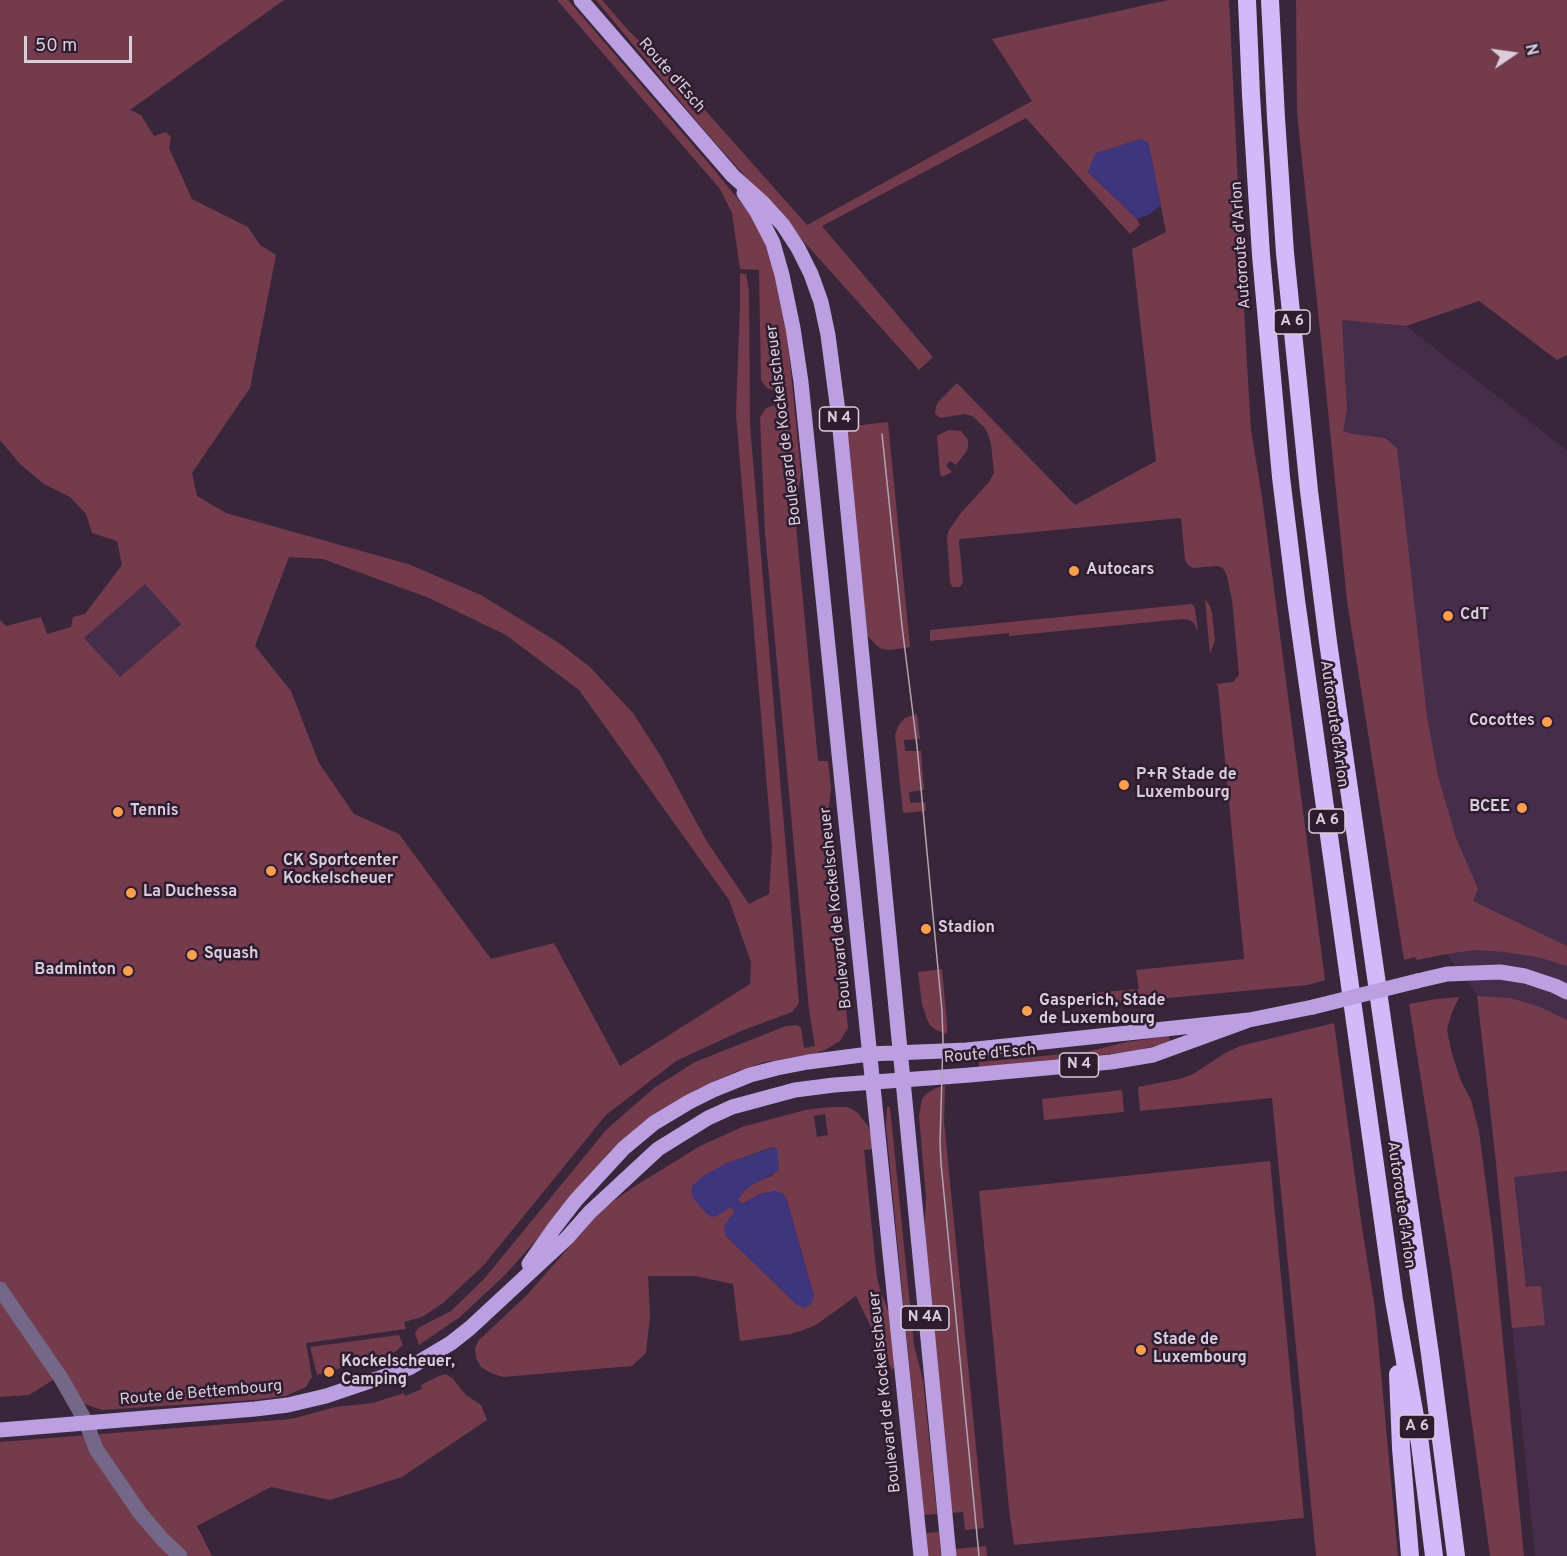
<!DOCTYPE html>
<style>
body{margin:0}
#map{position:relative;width:1567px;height:1556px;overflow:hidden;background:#39263b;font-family:Overpass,sans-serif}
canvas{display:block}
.north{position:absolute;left:1483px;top:24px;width:60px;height:60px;-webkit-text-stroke:4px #2f1c31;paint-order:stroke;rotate:77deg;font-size:16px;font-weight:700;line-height:24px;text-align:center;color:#d9cdda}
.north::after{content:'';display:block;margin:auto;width:21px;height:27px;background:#d9cdda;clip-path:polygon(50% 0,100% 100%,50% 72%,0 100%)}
.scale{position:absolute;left:24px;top:36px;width:108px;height:27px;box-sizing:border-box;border:3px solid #d9cdda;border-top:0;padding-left:8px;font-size:18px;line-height:21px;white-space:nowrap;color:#d9cdda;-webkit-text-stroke:4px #2f1c31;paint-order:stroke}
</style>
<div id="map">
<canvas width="1567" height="1556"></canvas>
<div class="north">N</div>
<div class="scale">50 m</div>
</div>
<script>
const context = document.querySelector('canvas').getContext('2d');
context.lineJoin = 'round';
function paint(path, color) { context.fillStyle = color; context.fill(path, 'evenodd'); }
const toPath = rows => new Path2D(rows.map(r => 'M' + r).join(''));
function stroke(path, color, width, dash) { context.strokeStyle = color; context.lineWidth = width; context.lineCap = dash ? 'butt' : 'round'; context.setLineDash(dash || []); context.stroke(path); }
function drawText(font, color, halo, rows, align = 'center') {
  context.font = font + ' Overpass,sans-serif'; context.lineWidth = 5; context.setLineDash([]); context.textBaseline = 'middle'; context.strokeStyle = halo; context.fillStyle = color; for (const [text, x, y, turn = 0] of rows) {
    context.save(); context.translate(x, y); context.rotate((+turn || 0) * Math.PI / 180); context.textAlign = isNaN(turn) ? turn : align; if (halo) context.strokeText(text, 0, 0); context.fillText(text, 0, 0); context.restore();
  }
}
const built = toPath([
 [1342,319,1406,326,1567,450,1567,1556,1535,1556,1495,1153,1478,996,1441,947,1340,444,1347,410],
 [145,583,181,623,120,678,84,638]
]);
const green = toPath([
 [0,0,284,0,130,110,141,115,154,136,166,132,171,137,169,148,192,199,248,227,260,245,276,255,250,388,192,473,197,496,226,513,408,564,481,595,559,643,590,667,633,713,660,755,706,840,749,904,769,894,772,847,736,414,740,305,740,273,746,274,749,290,750,425,799,1003,792,1012,741,1031,676,1061,606,1115,483,1266,443,1303,422,1317,404,1322,406,1329,306,1343,312,1377,306,1387,285,1396,254,1400,102,1410,85,1404,53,1380,29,1395,0,1397,0,620,6,626,41,617,47,634,71,627,73,617,85,614,122,565,117,541,92,533,86,514,70,497,44,484,20,464,0,440],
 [289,557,323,559,429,598,506,635,579,690,729,900,751,962,750,984,620,1066,554,943,491,959,399,834,354,814,319,763,291,691,255,646],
 [145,584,181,624,120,677,84,638],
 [557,0,568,0,711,166,759,225,770,252,784,314,791,373,801,474,795,513,800,569,818,761,828,761,831,788,828,818,848,1028,840,1041,825,1050,813,1054,765,1062,735,1072,697,1089,644,1124,595,1174,505,1275,460,1317,419,1345,415,1333,418,1328,451,1311,484,1279,607,1129,654,1088,695,1062,786,1026,797,1025,801,1028,804,1048,815,1046,809,1010,765,533,760,417,766,408,778,404,776,391,767,388,761,380,759,270,740,269,732,213,720,189],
 [596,0,602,0,629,31,699,99,705,110,807,225,1032,101,992,39,1168,0,1229,0,1246,348,1251,430,1262,497,1325,980,1308,985,1094,1005,1093,993,1139,989,1136,970,1244,959,1218,687,1216,684,1233,682,1239,675,1232,600,1227,576,1223,568,1217,566,1193,568,1188,565,1185,560,1181,518,960,539,959,542,963,582,960,587,953,587,950,583,947,537,949,530,961,513,989,482,994,473,991,444,988,434,984,427,972,416,965,414,940,418,935,414,936,406,939,401,957,383,1075,505,1156,461,1132,249,1166,232,1148,142,1088,172,1137,219,1140,225,1130,234,1026,118,822,226,933,357,919,370,709,136],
 [1296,0,1567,0,1567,355,1557,360,1479,301,1406,326,1342,320,1347,410,1343,431,1353,434,1385,438,1397,448,1427,717,1438,776,1456,838,1478,889,1473,901,1567,946,1567,966,1537,957,1504,952,1477,950,1452,953,1417,960,1415,957,1404,960,1347,601,1321,340,1297,113],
 [888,422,910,647,891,650,882,649,877,646,867,635,845,427],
 [948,430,961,431,968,440,968,447,966,452,956,465,950,461,946,466,952,472,944,476,941,476,940,473,937,436],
 [1205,599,1210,606,1212,613,1215,640,1210,654],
 [1191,604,1194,606,1195,609,1198,632,1194,623,1190,620,1182,619,1009,636,1009,633,930,641,930,630],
 [917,714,920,739,904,740,905,751,921,751,924,790,909,792,910,803,925,802,926,811,903,813,895,735,898,726,905,718],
 [942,969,947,1022,947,1034,936,1030,930,1025,927,1019,922,1004,918,972],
 [1477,996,1511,998,1540,1007,1567,1020,1567,1171,1514,1177,1526,1287,1541,1286,1545,1325,1512,1328,1495,1153],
 [1459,997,1451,1015,1447,1030,1452,1054,1461,1081,1471,1100,1479,1131,1493,1239,1524,1556,1490,1556,1452,1276,1409,1004,1436,999],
 [1334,1023,1361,1221,1375,1309,1398,1556,1316,1556,1272,1098,1140,1111,1138,1087,1179,1079,1193,1074,1227,1052,1240,1046],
 [1169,1036,1170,1041,1164,1044,1138,1050,1109,1054,979,1067,979,1062,1086,1052,1127,1042],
 [945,1086,944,1121,984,1528,965,1530,963,1512,951,1513,924,1233,926,1197,919,1116,922,1099,926,1094,936,1088],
 [1122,1090,1124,1112,1044,1120,1042,1099],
 [830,1107,846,1107,852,1109,858,1113,868,1126,873,1139,872,1149,864,1150,877,1278,881,1293,890,1315,896,1366,892,1370,856,1296,816,1325,803,1330,791,1334,740,1341,733,1284,695,1276,648,1276,650,1316,646,1353,632,1366,503,1377,491,1373,481,1367,476,1358,475,1349,478,1341,527,1295,599,1213,615,1200,632,1188,700,1146,742,1127,805,1110],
 [825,1114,828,1135,817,1137,814,1116],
 [774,1147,777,1150,773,1175,752,1184,744,1191,737,1200,742,1204,760,1194,775,1191,783,1194,787,1201,814,1296,798,1305,726,1236,726,1223,736,1212,730,1207,725,1164,764,1150],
 [887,1107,890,1107,914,1345,923,1380,937,1514,924,1515,886,1126],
 [1270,1161,1304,1518,1014,1545,1009,1509,979,1191],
 [399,1335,403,1345,395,1352,317,1375,310,1347],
 [446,1374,453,1379,466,1395,481,1405,487,1420,402,1477,330,1500,271,1487,197,1526,212,1556,0,1556,0,1442,291,1419,336,1407,373,1403,404,1393,405,1396,422,1389,421,1385,439,1376],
 [939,1532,941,1556,928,1556,926,1533],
 [986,1546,987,1556,956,1556,955,1549]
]);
const water = toPath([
 [1140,139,1148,142,1161,205,1150,214,1137,219,1088,172,1092,161,1096,153],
 [774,1147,777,1149,779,1165,778,1171,752,1185,744,1191,737,1200,742,1204,760,1194,776,1191,783,1194,787,1201,814,1296,812,1303,805,1308,797,1305,726,1236,724,1229,726,1223,735,1211,730,1207,717,1216,711,1217,707,1214,694,1199,691,1192,692,1186,703,1176,725,1164]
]);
const minor = toPath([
 [0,1289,61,1378,86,1422,96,1449,140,1513,163,1540,180,1556]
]);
const major = toPath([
 [581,0,733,176,762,202,783,225,798,248,811,274,821,302,828,335,839,419,949,1556],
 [744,193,757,212,773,243,782,275,793,328,801,382,921,1556],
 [1417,981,1447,974,1500,972,1525,976,1555,986,1567,992],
 [529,1264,555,1227,576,1200,624,1148,654,1123,689,1102,713,1090,750,1075,777,1068,808,1062,869,1054,967,1050,1034,1043,1249,1020,1313,1007],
 [0,1430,255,1409,288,1405,326,1396,409,1368,451,1343,470,1328,567,1238,590,1212,658,1149,708,1118,732,1107,795,1090,834,1085,970,1075,1111,1062,1153,1055,1249,1020]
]);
const highway = toPath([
 [1247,0,1251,95,1261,255,1281,477,1296,600,1394,1300,1420,1444,1434,1556],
 [1270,0,1276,118,1285,253,1309,491,1328,642,1430,1354,1456,1556],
 [1398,1374,1401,1448,1410,1556]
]);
const tram = toPath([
 [882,434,902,626,917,746,942,1011,943,1040,940,1143,941,1163,979,1556]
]);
const majorBridge = toPath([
 [1313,1007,1417,981]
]);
const markers = [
 [1074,571,6,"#fb9e50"],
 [1448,616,6,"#fb9e50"],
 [1547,722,6,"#fb9e50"],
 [1124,785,6,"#fb9e50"],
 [1522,808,6,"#fb9e50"],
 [118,812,6,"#fb9e50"],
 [271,871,6,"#fb9e50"],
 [131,893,6,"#fb9e50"],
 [926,929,6,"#fb9e50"],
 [192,955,6,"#fb9e50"],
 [128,971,6,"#fb9e50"],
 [1027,1011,6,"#fb9e50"],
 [1141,1350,6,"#fb9e50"],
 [329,1372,6,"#fb9e50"]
];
const shields = [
 [1292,322,36],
 [839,419,39],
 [1327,821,36],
 [1079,1065,39],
 [925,1318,48],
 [1417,1427,36]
];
const shieldNames = [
 ["A 6",1292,322],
 ["N 4",839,419],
 ["A 6",1327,821],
 ["N 4",1079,1065],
 ["N 4A",925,1318],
 ["A 6",1417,1427]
];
const streetNames = [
 ["Route d'Esch",671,76,49],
 ["Autoroute d'Arlon",1242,245,-94],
 ["Boulevard de Kockelscheuer",785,425,-97],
 ["Autoroute d'Arlon",1333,724,82],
 ["Boulevard de Kockelscheuer",837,908,-96],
 ["Route d'Esch",990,1055,-5],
 ["Autoroute d'Arlon",1400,1205,82],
 ["Boulevard de Kockelscheuer",886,1392,-96],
 ["Route de Bettembourg",201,1394,-5]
];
const poiNames = [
 ["Autocars",1086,571],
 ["CdT",1460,616],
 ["Cocottes",1535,722,"right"],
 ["P+R Stade de",1136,776],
 ["Luxembourg",1136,794],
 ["BCEE",1510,808,"right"],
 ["Tennis",130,812],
 ["CK Sportcenter",283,862],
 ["Kockelscheuer",283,880],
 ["La Duchessa",143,893],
 ["Stadion",938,929],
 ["Squash",204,955],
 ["Badminton",116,971,"right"],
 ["Gasperich, Stade",1039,1002],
 ["de Luxembourg",1039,1020],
 ["Stade de",1153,1341],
 ["Luxembourg",1153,1359],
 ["Kockelscheuer,",341,1363],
 ["Camping",341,1381]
];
paint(built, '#462d49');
paint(green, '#743b4d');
paint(water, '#3e357c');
stroke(minor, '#756787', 15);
stroke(major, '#bb9fe1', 15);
stroke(highway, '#d4b9f8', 18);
stroke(tram, '#b2a5b3', 1.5);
stroke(majorBridge, '#bb9fe1', 15);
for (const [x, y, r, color] of markers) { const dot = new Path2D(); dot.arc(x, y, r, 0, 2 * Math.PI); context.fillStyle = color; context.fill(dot); stroke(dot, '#2f1c31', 2); }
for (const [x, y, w] of shields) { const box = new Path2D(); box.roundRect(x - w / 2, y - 12, w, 24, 4.5); context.fillStyle = '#2f1c31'; context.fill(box); stroke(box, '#d9cdda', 1.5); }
drawText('bold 15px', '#d9cdda', null, shieldNames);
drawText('16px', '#d9cdda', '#2f1c31', streetNames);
drawText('bold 16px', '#d9cdda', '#2f1c31', poiNames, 'left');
</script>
